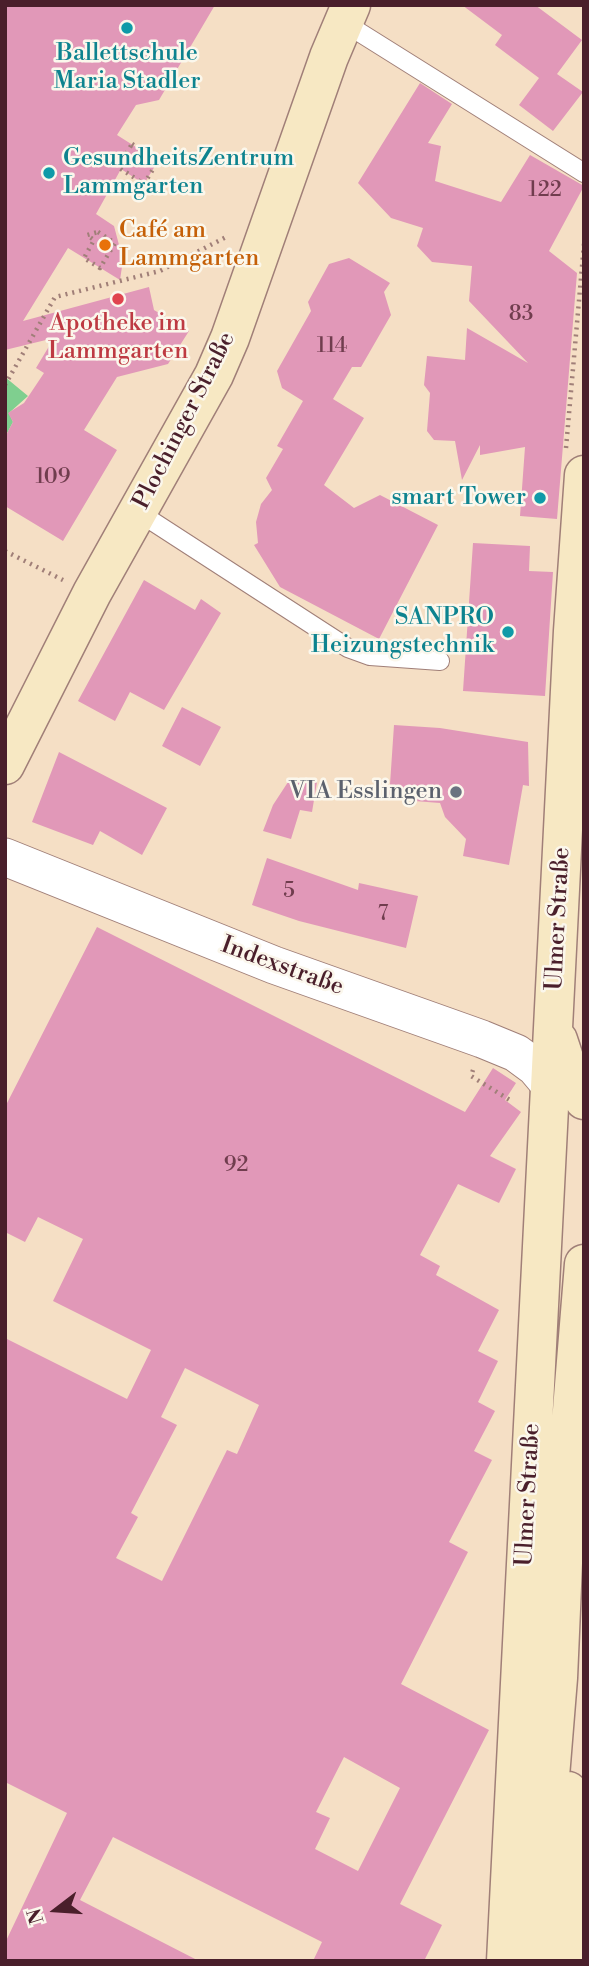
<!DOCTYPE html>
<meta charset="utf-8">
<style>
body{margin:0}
#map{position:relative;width:589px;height:1966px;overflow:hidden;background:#f5dfc5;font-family:"Libre Bodoni",serif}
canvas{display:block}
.frame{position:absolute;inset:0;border:7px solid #4a1f2b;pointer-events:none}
.north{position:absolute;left:21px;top:1875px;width:70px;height:70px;-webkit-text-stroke:5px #fbf7ec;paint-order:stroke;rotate:253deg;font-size:19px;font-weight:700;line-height:28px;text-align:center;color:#4a1f2b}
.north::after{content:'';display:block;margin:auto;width:24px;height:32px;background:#4a1f2b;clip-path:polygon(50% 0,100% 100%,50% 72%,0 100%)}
</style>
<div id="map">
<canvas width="589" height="1966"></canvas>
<div class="frame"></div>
<div class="north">N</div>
</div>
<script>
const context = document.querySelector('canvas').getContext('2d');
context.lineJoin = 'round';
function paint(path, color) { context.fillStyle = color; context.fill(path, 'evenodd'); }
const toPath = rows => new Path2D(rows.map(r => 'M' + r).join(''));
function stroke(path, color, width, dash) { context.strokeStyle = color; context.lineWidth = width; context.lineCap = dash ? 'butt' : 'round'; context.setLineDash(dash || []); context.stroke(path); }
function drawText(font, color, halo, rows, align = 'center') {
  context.font = font + ' "Libre Bodoni",serif'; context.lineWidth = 5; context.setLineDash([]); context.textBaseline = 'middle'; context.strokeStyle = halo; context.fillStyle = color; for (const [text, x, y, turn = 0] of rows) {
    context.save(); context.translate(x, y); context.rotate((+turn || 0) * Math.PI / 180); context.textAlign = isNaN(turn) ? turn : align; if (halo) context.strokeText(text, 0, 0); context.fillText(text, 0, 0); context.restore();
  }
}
const green = toPath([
 [5,377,28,396,9,413,13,422,5,437]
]);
const building = toPath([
 [5,5,215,5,159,100,136,105,117,135,158,161,144,184,121,169,96,214,114,226,123,260,120,280,68,248,23,321,149,287,154,310,189,331,168,364,117,377,84,430,117,450,63,541,5,506,5,437,13,422,8,413,24,403,44,373,36,368,54,338,5,350],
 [462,5,535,5,582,40,557,74,583,92,553,131,519,105,539,78,495,45,502,35],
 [420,83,452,104,428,143,441,146,435,181,501,202,530,155,584,186,549,251,577,273,557,519,520,516,525,447,480,455,480,445,462,480,455,441,434,440,427,431,430,393,424,385,427,356,465,360,467,328,528,363,469,301,472,266,432,262,417,246,423,228,391,218,358,183],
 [349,258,390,283,384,292,391,315,361,367,352,367,333,399,364,418,324,485,354,508,380,495,438,525,379,639,280,587,254,545,258,543,256,522,261,504,272,490,266,478,283,449,277,446,303,401,282,388,277,371,311,311,308,302,329,264],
 [473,543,530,546,529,571,553,572,545,696,463,691],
 [144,580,195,610,201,599,221,613,164,710,130,692,115,721,78,701],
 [182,707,221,727,200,766,162,746],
 [394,725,440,728,528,742,529,786,523,785,509,865,463,856,466,839,445,817,440,803,389,799],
 [59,752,167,808,142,855,100,831,93,845,32,822],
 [290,779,317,782,312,812,300,810,291,839,263,831,273,805],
 [267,858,358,890,359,883,418,896,406,948,299,921,252,905],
 [97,927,465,1112,493,1068,516,1083,505,1100,521,1112,490,1156,516,1169,499,1203,458,1184,420,1255,440,1266,436,1275,499,1310,478,1351,498,1361,478,1402,495,1411,474,1451,492,1460,449,1542,468,1552,401,1684,489,1730,400,1904,442,1925,424,1961,313,1961,322,1942,113,1837,80,1900,199,1961,5,1961,5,1943,67,1813,5,1782,5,1338,127,1399,151,1350,53,1301,83,1239,38,1217,25,1242,5,1232,5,1107],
 [185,1368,259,1405,237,1454,227,1450,162,1581,116,1558,138,1517,131,1513,177,1425,161,1417],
 [344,1757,400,1788,358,1871,315,1849,330,1818,316,1812]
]);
const path = toPath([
 [132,144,158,161,144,184,118,167,132,144],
 [98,232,115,243,100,268,84,258,94,240,87,235,98,232],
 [5,385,55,297,160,271,228,236],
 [566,448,584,244],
 [5,551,63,580],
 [473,1070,471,1076,513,1102]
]);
const lane = toPath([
 [343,22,584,173],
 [138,512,348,648,370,656,440,661]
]);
const street = toPath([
 [5,857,274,965,482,1039,516,1053,535,1067,551,1086]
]);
const secondary = toPath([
 [5,765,92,593,214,375,230,338,329,57,351,5],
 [558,1040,567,1067,584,1100],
 [568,1791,571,1961],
 [506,1961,573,631,584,475],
 [535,1961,558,1678,567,1471,584,1264]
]);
const markers = [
 [127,28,7,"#0f9aa8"],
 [49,173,7,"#0f9aa8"],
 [105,245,7,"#e8710a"],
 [118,299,7,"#e0444e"],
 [540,498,7,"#0f9aa8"],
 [508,632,7,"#0f9aa8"],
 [456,792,7,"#6b7280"]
];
const numberNames = [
 ["122",545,191],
 ["83",521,315],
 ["114",332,347],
 ["109",53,478],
 ["5",289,892],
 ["7",383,915],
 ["92",236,1166]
];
const cultureNames = [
 ["Ballettschule",127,54,"center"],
 ["Maria Stadler",127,82,"center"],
 ["GesundheitsZentrum",63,159,"left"],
 ["Lammgarten",63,187,"left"],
 ["smart Tower",526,498],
 ["SANPRO",494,618],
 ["Heizungstechnik",494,646]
];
const foodNames = [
 ["Café am",119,231],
 ["Lammgarten",119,259]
];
const healthNames = [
 ["Apotheke im",118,324],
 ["Lammgarten",118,352]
];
const streetNames = [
 ["Plochinger Straße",185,421,-63],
 ["Ulmer Straße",559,919,-87],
 ["Indexstraße",282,967,20],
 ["Ulmer Straße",529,1495,-87]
];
const worshipNames = [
 ["VIA Esslingen",442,792]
];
paint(green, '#7fcf8f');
paint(building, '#e198b8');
stroke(lane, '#a07f78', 20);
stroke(street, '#a07f78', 39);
stroke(secondary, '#a07f78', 41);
stroke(path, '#a07f78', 4.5, [2, 5]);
stroke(lane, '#fff', 18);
stroke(street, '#fff', 37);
stroke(secondary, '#f7e8c3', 38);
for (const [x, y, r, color] of markers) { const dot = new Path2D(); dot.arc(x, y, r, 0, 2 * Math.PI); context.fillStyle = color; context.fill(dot); stroke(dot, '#fbf7ec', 2.5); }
drawText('21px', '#703d4e', null, numberNames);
drawText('24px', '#0d838f', '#fbf7ec', cultureNames, 'right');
drawText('24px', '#c56008', '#fbf7ec', foodNames, 'left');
drawText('24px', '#be3a42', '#fbf7ec', healthNames);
drawText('24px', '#4a1f2b', '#fbf7ec', streetNames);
drawText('24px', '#5b616d', '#fbf7ec', worshipNames, 'right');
</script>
